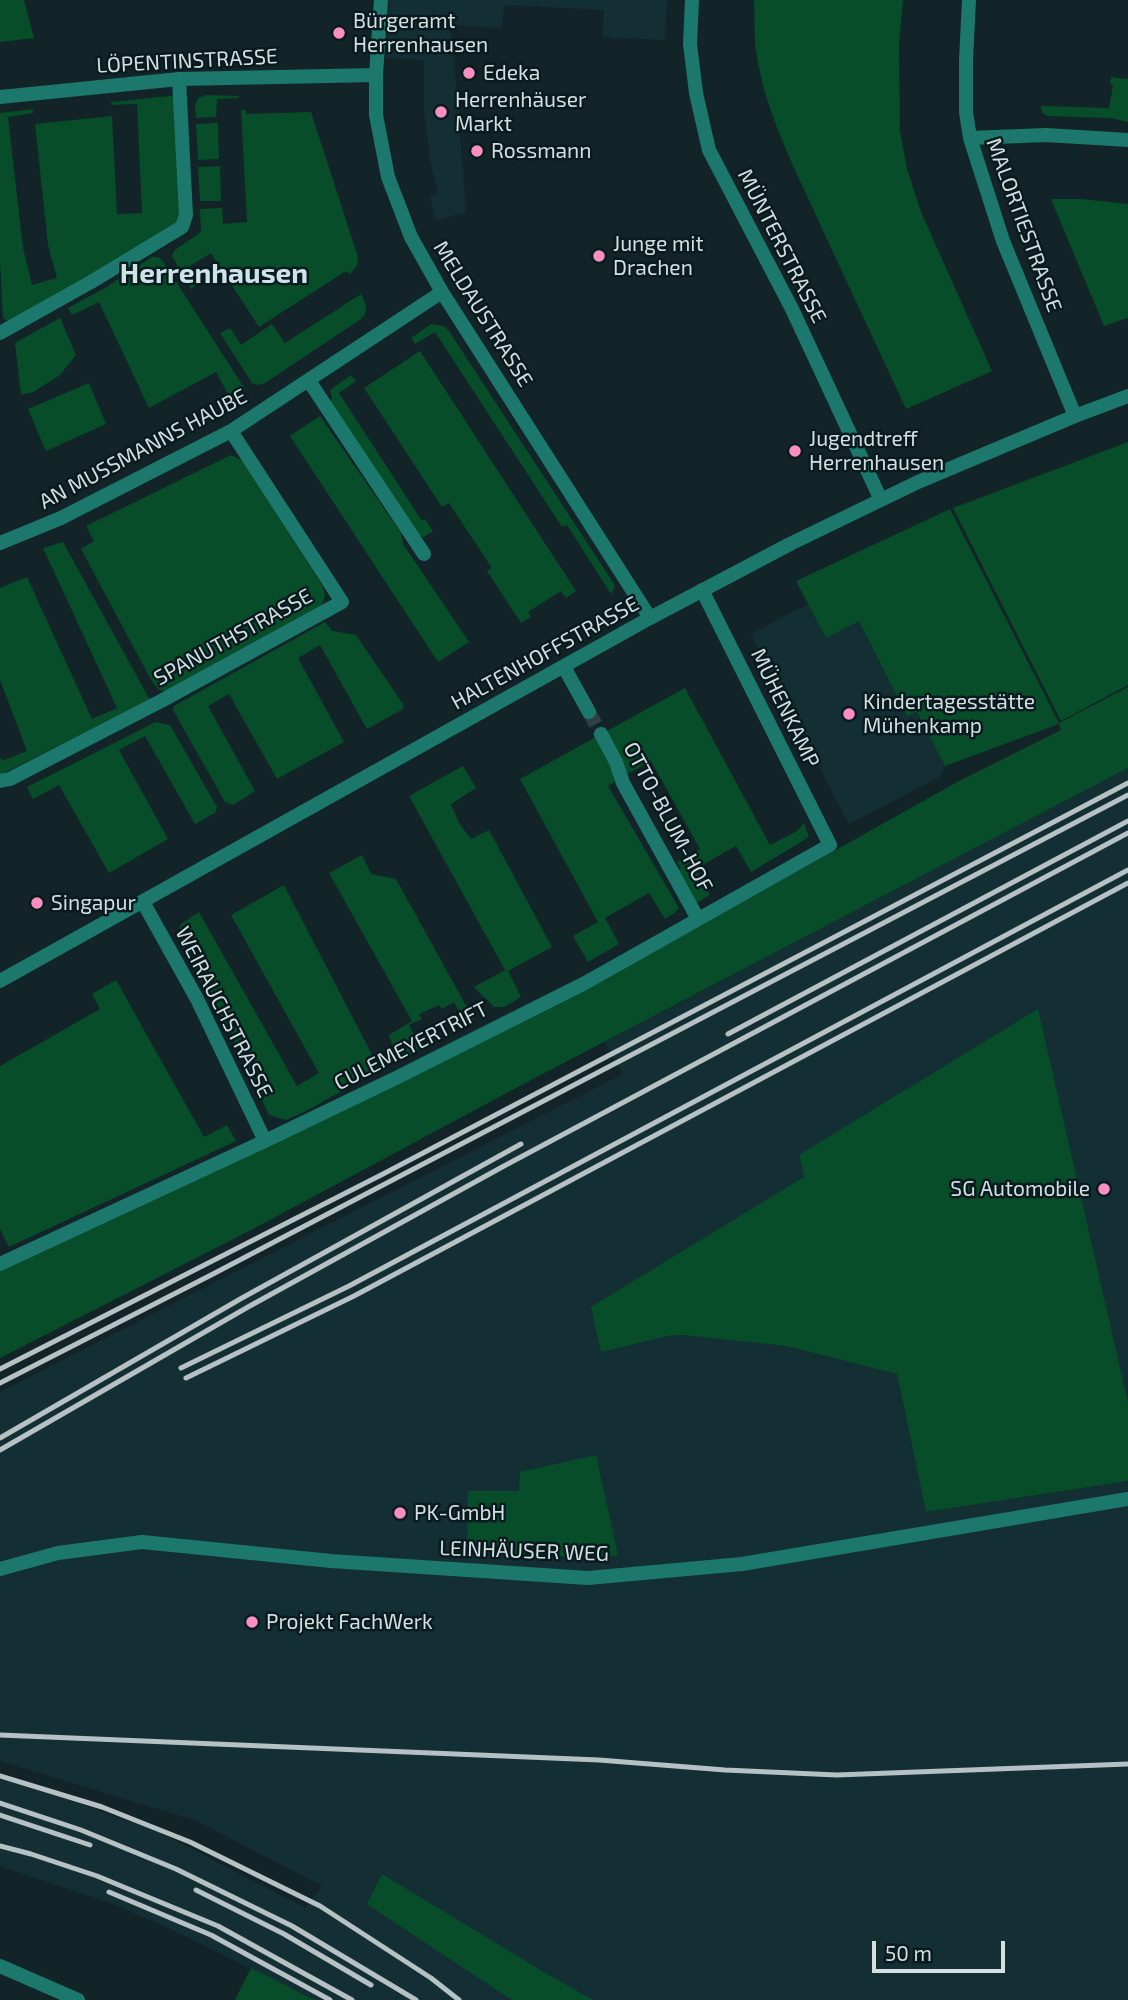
<!DOCTYPE html>
<meta charset="utf-8">
<style>
body{margin:0}
#map{position:relative;width:1128px;height:2000px;overflow:hidden;background:#122427;font-family:"Exo 2",sans-serif}
canvas{display:block}
.scale{position:absolute;left:872px;top:1941px;width:133px;height:32px;box-sizing:border-box;border:4px solid #d4dfe1;border-top:0;padding-left:9px;font-size:21px;line-height:24px;white-space:nowrap;color:#d4dfe1;-webkit-text-stroke:5px #091b1e;paint-order:stroke}
</style>
<div id="map">
<canvas width="1128" height="2000"></canvas>
<div class="scale">50 m</div>
</div>
<script>
const context = document.querySelector('canvas').getContext('2d');
context.lineJoin = 'round';
function paint(path, color) { context.fillStyle = color; context.fill(path, 'evenodd'); }
const toPath = rows => new Path2D(rows.map(r => 'M' + r).join(''));
function stroke(path, color, width, dash) { context.strokeStyle = color; context.lineWidth = width; context.lineCap = dash ? 'butt' : 'round'; context.setLineDash(dash || []); context.stroke(path); }
function drawText(font, color, halo, rows, align = 'center') {
  context.font = font + ' "Exo 2",sans-serif'; context.lineWidth = 5; context.setLineDash([]); context.textBaseline = 'middle'; context.strokeStyle = halo; context.fillStyle = color; for (const [text, x, y, turn = 0] of rows) {
    context.save(); context.translate(x, y); context.rotate((+turn || 0) * Math.PI / 180); context.textAlign = isNaN(turn) ? turn : align; if (halo) context.strokeText(text, 0, 0); context.fillText(text, 0, 0); context.restore();
  }
}
const built = toPath([
 [389,0,667,0,665,40,603,37,604,10,504,5,502,28,446,25,452,35,466,212,436,220,430,197,438,194,430,160,424,106,424,60,386,58],
 [808,604,826,637,859,620,907,716,917,712,945,766,941,776,849,824,751,634],
 [1128,768,1128,1403,842,1130,799,1155,804,1176,668,1336,684,1335,728,1339,786,1346,897,1374,926,1512,1128,1481,1128,2000,314,2000,173,1930,111,1903,0,1866,0,1779,30,1786,159,1832,305,1908,322,1886,197,1821,0,1761,0,1392,623,1074,605,1042],
 [468,1491,520,1491,593,1558,468,1552]
]);
const green = toPath([
 [0,0,24,0,34,38,0,42],
 [754,0,903,0,899,43,900,131,907,169,921,212,992,371,906,409,793,166,776,125,764,90,758,63,755,44],
 [1111,77,1128,79,1128,122,1110,118,1048,116,1042,113,1041,106,1109,108,1113,86,1110,83],
 [180,95,185,222,9,322,3,318,0,262,0,113,33,109,33,113,8,117,23,248,32,285,57,278,48,245,35,124,112,116,117,214,142,213,137,104,111,105,111,102],
 [207,95,238,96,240,98,217,99,216,117,196,118,195,105,198,98],
 [241,110,246,110,246,114,311,112,358,257,357,265,350,274,346,271,259,327,211,253,190,266,200,283,191,289,172,256,175,250,201,232,200,209,222,208,223,224,247,222],
 [218,123,219,159,198,160,196,124],
 [220,166,221,201,200,201,198,167],
 [1051,199,1081,199,1128,204,1128,318,1104,326],
 [152,257,158,257,162,260,245,389,229,396,216,372,149,408,99,302,72,315,68,308,105,288],
 [361,294,366,305,365,314,361,319,265,383,258,385,252,383,220,333,230,328,241,345,272,324,285,343],
 [60,318,76,355,60,375,33,392,21,395,15,343],
 [431,324,444,326,449,331,614,584,614,589,611,594,567,525,562,527,435,332,415,344,411,338],
 [420,351,576,591,566,598,561,591,528,612,531,617,521,623,487,571,492,568,449,503,442,507,364,388],
 [351,375,356,381,339,393,422,521,425,519,433,531,424,537,417,535,328,403,332,399,330,390],
 [89,383,106,424,46,451,28,409],
 [320,416,401,533,403,544,469,642,438,662,290,436],
 [1128,442,1128,685,1061,721,953,508],
 [231,455,243,461,323,587,325,596,322,605,314,611,167,691,159,690,150,678,81,549,94,541,86,526],
 [950,509,1059,723,1128,687,1128,768,516,1088,253,1229,0,1358,0,1264,700,926,959,781,1061,730,1059,724,945,766,917,712,907,716,859,621,826,638,808,604,796,581],
 [63,542,150,700,0,775,0,757,2,761,27,751,0,680,0,588,27,577,92,719,117,708,43,548],
 [325,622,332,631,356,635,403,704,403,709,367,729,320,645,298,658,344,742,277,779,229,694,208,706,255,791,233,805,225,802,173,710,174,706],
 [685,688,770,845,797,831,804,823,809,837,751,872,736,846,723,853,696,869,710,895,696,903,677,870,681,868,677,862,700,849,651,761,627,774,608,786,679,908,674,913,665,919,649,893,605,918,619,944,588,962,573,936,598,922,520,779],
 [156,722,170,725,217,807,215,813,195,824,145,736,119,750,168,839,109,873,59,785,33,799,27,787],
 [463,766,476,788,451,804,459,823,471,839,489,830,552,947,508,971,521,997,504,1007,494,1007,474,987,505,970,409,796],
 [362,855,371,874,396,879,474,1020,466,1025,454,1002,442,1009,439,1005,419,1014,422,1019,409,1025,421,1048,401,1060,394,1051,389,1035,412,1021,329,873],
 [284,885,380,1070,304,1112,286,1120,269,1115,231,1033,181,944,178,932,181,924,199,912,297,1086,319,1073,231,915],
 [116,980,204,1137,227,1125,236,1141,9,1247,0,1229,0,1066,100,1009,92,994],
 [1038,1009,1128,1403,1128,1481,926,1512,897,1374,786,1346,684,1335,667,1336,601,1352,591,1307,804,1177,799,1155],
 [596,1455,618,1555,593,1558,467,1552,468,1491,519,1491,520,1472],
 [382,1874,547,1974,593,2000,512,2000,367,1904],
 [251,1968,291,1988,314,2000,235,2000]
]);
const minorTunnel = toPath([
 [589,712,601,734]
]);
const minor = toPath([
 [381,0,376,75,376,115,388,177,411,237,442,292,650,618],
 [692,0,690,44,696,93,709,150,792,309,881,500],
 [969,0,966,60,966,112,970,138,1003,241,1075,416],
 [0,97,179,79,376,75],
 [970,138,1046,135,1128,140],
 [0,333,91,282,182,227,186,215,179,79],
 [309,381,424,554],
 [0,543,61,518,231,431,442,292],
 [564,667,589,712],
 [601,734,616,762,623,783,698,919],
 [0,781,10,779,161,701,342,602,231,431],
 [143,902,197,999,265,1141],
 [0,1264,265,1141,396,1078,585,983,830,845,702,590],
 [0,1569,58,1553,142,1542,331,1561,588,1578,742,1564,1128,1499],
 [0,1966,78,2000]
]);
const tertiary = toPath([
 [0,981,650,618,790,544,918,482,1075,416,1128,396]
]);
const rail = toPath([
 [728,1034,1128,821],
 [181,1368,349,1286,1128,870],
 [0,1369,383,1174,1128,783],
 [186,1378,354,1296,1128,883],
 [0,1383,213,1274,1128,795],
 [0,1438,242,1298,521,1144],
 [0,1450,248,1307,504,1166,1128,833],
 [0,1735,599,1760,725,1770,837,1775,1128,1764],
 [0,1776,102,1807,190,1842,320,1906,431,1978,459,2000],
 [0,1803,81,1830,176,1869,292,1926,416,2000],
 [0,1815,90,1845],
 [0,1846,31,1854,97,1876,218,1926,352,2000],
 [196,1890,284,1934,371,1985],
 [109,1892,211,1935,330,2000]
]);
const markers = [
 [339,33,7,"#fc8fc1"],
 [469,73,7,"#fc8fc1"],
 [441,112,7,"#fc8fc1"],
 [477,151,7,"#fc8fc1"],
 [599,256,7,"#fc8fc1"],
 [795,451,7,"#fc8fc1"],
 [849,714,7,"#fc8fc1"],
 [37,903,7,"#fc8fc1"],
 [1104,1189,7,"#fc8fc1"],
 [400,1513,7,"#fc8fc1"],
 [252,1622,7,"#fc8fc1"]
];
const poiNames = [
 ["Bürgeramt",353,21],
 ["Herrenhausen",353,45],
 ["Edeka",483,73],
 ["Herrenhäuser",455,100],
 ["Markt",455,124],
 ["Rossmann",491,151],
 ["Junge mit",613,244],
 ["Drachen",613,268],
 ["Jugendtreff",809,439],
 ["Herrenhausen",809,463],
 ["Kindertagesstätte",863,702],
 ["Mühenkamp",863,726],
 ["Singapur",51,903],
 ["SG Automobile",1090,1189,"right"],
 ["PK-GmbH",414,1513],
 ["Projekt FachWerk",266,1622]
];
const streetNames = [
 ["LÖPENTINSTRASSE",187,61,-3],
 ["MALORTIESTRASSE",1024,225,70],
 ["MÜNTERSTRASSE",782,246,63],
 ["MELDAUSTRASSE",483,314,58],
 ["AN MUSSMANNS HAUBE",143,449,-28],
 ["SPANUTHSTRASSE",233,637,-29],
 ["HALTENHOFFSTRASSE",545,653,-29],
 ["MÜHENKAMP",785,708,64],
 ["OTTO-BLUM-HOF",668,817,62],
 ["WEIRAUCHSTRASSE",224,1012,63],
 ["CULEMEYERTRIFT",411,1046,-27],
 ["LEINHÄUSER WEG",524,1551,2]
];
const districtNames = [
 ["Herrenhausen",214,274]
];
paint(built, '#142f34');
paint(green, '#074d29');
stroke(minorTunnel, '#2f4043', 14, [14, 7]);
stroke(minor, '#1c786c', 14);
stroke(tertiary, '#1c786c', 14);
stroke(rail, '#b5c1c3', 5);
for (const [x, y, r, color] of markers) { const dot = new Path2D(); dot.arc(x, y, r, 0, 2 * Math.PI); context.fillStyle = color; context.fill(dot); stroke(dot, '#091b1e', 2.5); }
drawText('21px', '#d4dfe1', '#091b1e', poiNames, 'left');
drawText('21px', '#d4dfe1', '#091b1e', streetNames);
drawText('bold 28px', '#cde3e7', '#091b1e', districtNames);
</script>
